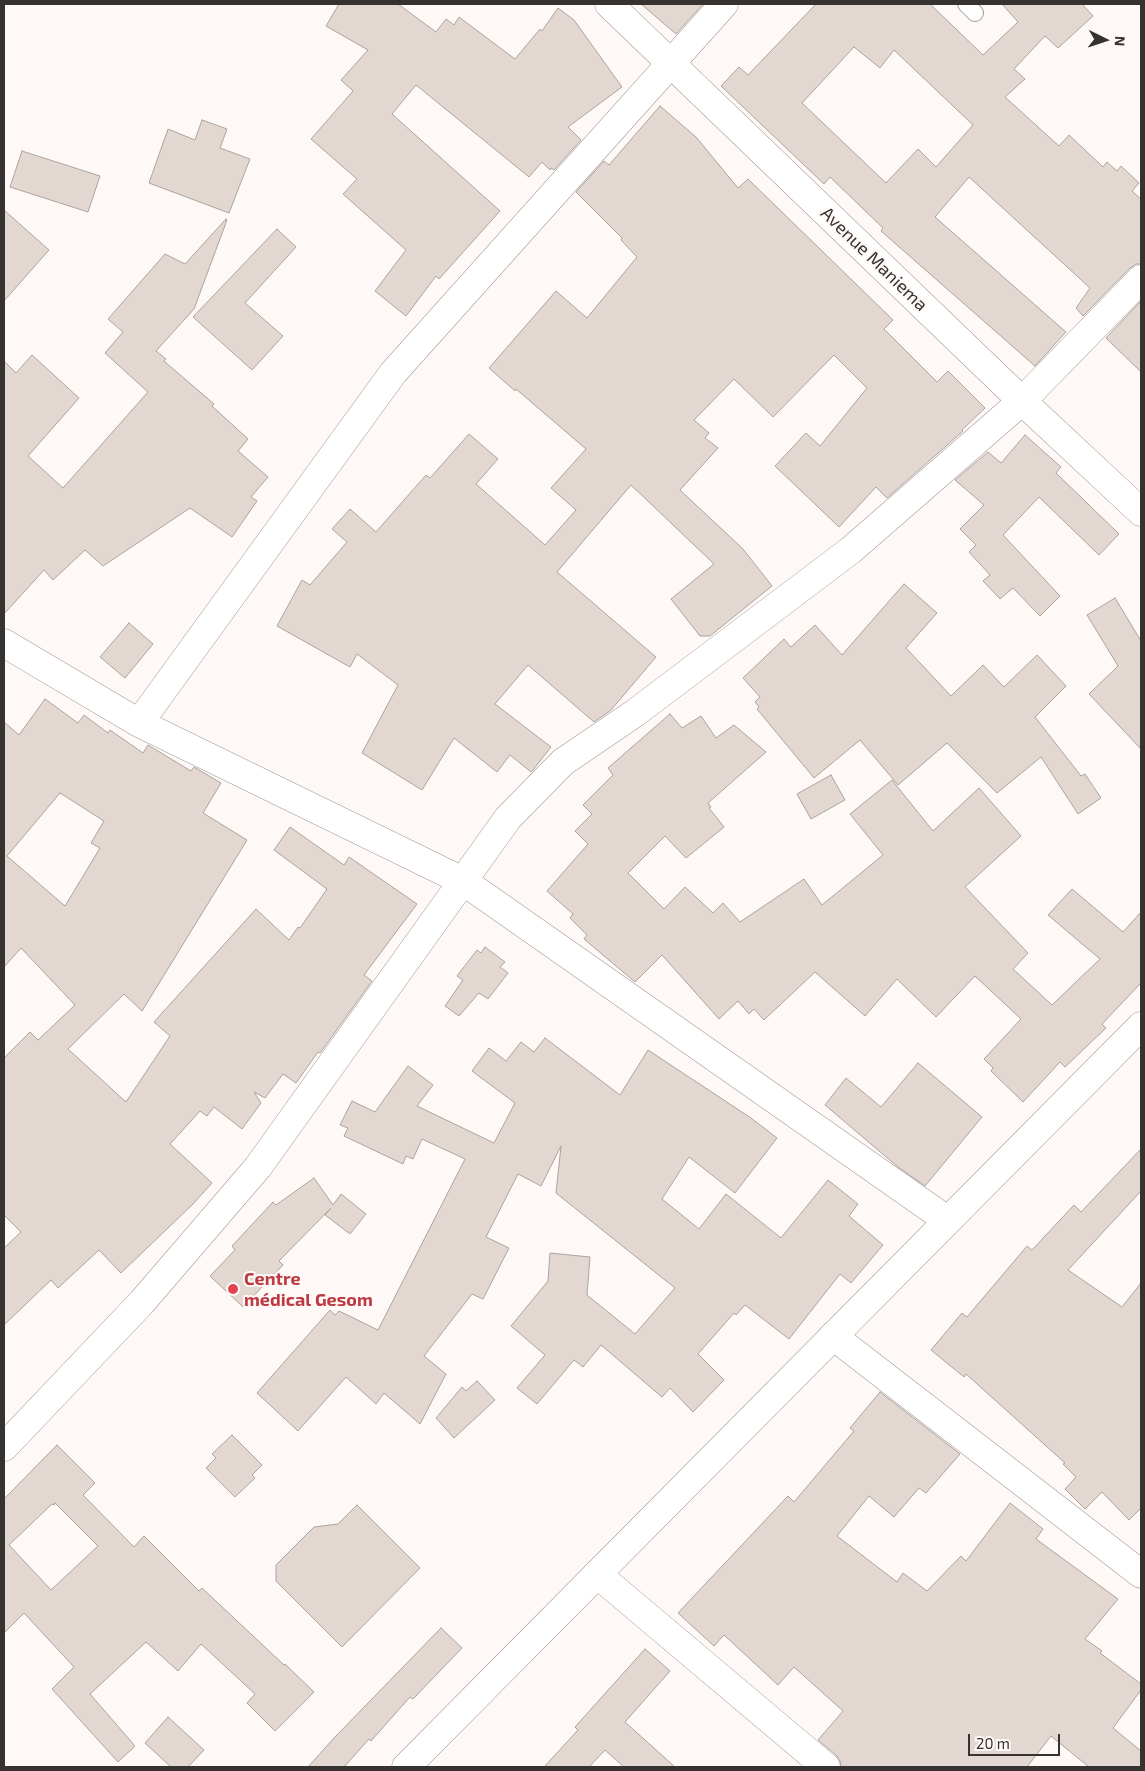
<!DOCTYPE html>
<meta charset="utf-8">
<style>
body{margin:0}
#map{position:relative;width:1145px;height:1771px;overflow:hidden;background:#fef9f7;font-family:"Exo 2",sans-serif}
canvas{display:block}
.frame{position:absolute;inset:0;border:5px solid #36322f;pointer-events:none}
.north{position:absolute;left:1080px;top:15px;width:50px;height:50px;-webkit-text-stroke:4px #fef9f7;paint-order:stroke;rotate:94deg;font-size:14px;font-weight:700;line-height:20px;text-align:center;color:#36322f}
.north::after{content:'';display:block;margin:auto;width:18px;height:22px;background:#36322f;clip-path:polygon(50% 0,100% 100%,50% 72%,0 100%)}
.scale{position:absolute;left:968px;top:1734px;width:92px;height:22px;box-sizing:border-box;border:2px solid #36322f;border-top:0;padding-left:6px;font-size:15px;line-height:18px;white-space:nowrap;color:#36322f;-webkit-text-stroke:4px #fef9f7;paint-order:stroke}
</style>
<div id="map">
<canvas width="1145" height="1771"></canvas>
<div class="frame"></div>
<div class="north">N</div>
<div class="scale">20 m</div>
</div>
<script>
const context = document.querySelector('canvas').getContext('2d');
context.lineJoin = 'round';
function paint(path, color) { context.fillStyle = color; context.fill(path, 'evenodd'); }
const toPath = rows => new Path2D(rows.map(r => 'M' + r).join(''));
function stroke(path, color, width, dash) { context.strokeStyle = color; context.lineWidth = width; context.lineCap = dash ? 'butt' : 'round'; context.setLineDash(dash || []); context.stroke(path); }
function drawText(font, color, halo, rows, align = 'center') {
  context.font = font + ' "Exo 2",sans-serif'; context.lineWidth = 4; context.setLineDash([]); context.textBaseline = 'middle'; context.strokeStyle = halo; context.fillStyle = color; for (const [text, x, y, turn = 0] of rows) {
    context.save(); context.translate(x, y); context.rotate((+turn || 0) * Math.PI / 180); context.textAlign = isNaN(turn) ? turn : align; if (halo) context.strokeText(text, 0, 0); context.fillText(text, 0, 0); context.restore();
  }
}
const building = toPath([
 [339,4,398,4,436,32,446,19,454,25,459,17,515,59,540,29,542,31,558,8,574,20,622,87,568,127,581,140,554,170,551,168,550,170,542,162,529,177,416,85,392,114,500,211,439,279,436,276,406,316,375,291,406,250,343,194,357,179,311,139,353,91,341,80,368,50,326,26,339,4],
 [641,4,703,4,676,34,641,4],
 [816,4,930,4,983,55,1018,22,1002,4,1082,4,1093,16,1058,48,1045,36,1014,69,1025,79,1005,97,1059,146,1069,135,1103,167,1107,162,1117,171,1121,166,1139,183,1132,191,1141,199,1141,264,1136,264,1130,268,1083,316,1076,308,1090,288,969,177,935,217,1066,332,1035,366,881,231,883,228,830,177,824,184,721,86,739,67,748,75,816,4],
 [854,47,880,68,894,50,973,125,936,167,918,149,886,183,802,103,854,47],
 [660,106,696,137,738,188,748,179,893,320,884,329,937,382,948,371,985,408,962,430,963,431,887,498,876,487,839,527,775,466,806,433,820,446,867,388,834,355,773,417,734,379,694,420,709,433,705,438,718,448,680,490,743,549,772,586,710,636,700,636,671,599,714,564,631,485,557,572,656,657,611,710,594,722,528,665,495,704,551,747,533,770,531,772,510,755,497,772,454,738,422,790,362,753,398,685,357,654,350,667,277,626,302,580,310,585,347,542,332,529,350,509,376,532,426,475,430,478,469,434,498,459,476,484,545,545,576,510,551,488,586,449,516,389,515,391,489,368,556,291,587,318,637,257,621,240,622,238,576,192,604,161,609,165,660,106],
 [202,120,227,129,220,148,250,159,229,213,149,183,168,129,195,140,202,120],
 [22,151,100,176,88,212,10,187,22,151],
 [4,210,49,250,4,301,4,210],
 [226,219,227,220,194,309,156,351,166,359,164,361,214,404,212,406,248,439,238,451,268,477,251,497,257,501,232,537,190,508,103,566,85,550,53,580,44,570,4,614,4,361,16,373,32,355,79,398,28,456,63,488,148,392,105,353,123,332,108,319,165,254,185,264,226,219],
 [277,229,296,247,245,303,283,336,252,370,193,317,277,229],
 [1141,301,1141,372,1106,338,1141,301],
 [1025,435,1061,467,1056,473,1119,534,1099,555,1039,497,1003,535,1060,596,1040,616,1013,588,1000,599,983,581,990,575,969,552,976,545,960,529,984,505,955,480,988,452,1001,463,1025,435],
 [904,584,937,613,906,648,951,696,983,665,1004,687,1037,655,1066,686,1035,717,1081,776,1085,774,1101,798,1078,814,1041,757,997,793,947,743,898,785,860,740,814,778,757,709,759,707,755,702,760,697,743,678,784,639,791,647,815,625,842,655,904,584],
 [1115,598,1141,641,1141,749,1089,694,1118,666,1087,615,1115,598],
 [129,623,153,644,125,678,100,657,129,623],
 [45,699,78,723,84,715,108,733,110,730,143,753,148,745,191,771,194,767,221,783,203,813,247,840,142,1011,124,994,68,1049,126,1102,170,1036,154,1022,256,909,289,940,298,927,300,928,327,889,274,850,290,827,344,865,349,857,417,904,364,975,372,981,320,1053,318,1052,296,1083,283,1074,265,1098,254,1092,261,1103,242,1129,214,1107,207,1116,200,1111,170,1144,212,1183,193,1204,121,1273,99,1250,58,1288,51,1280,4,1325,4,1248,21,1232,4,1215,4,1058,30,1032,38,1040,75,1005,21,948,4,967,4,722,19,735,45,699],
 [60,793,104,821,91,843,100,848,65,906,7,856,60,793],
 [670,714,682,728,701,716,716,738,734,725,766,752,708,803,711,807,709,808,724,827,686,858,665,836,628,873,664,909,685,887,713,913,723,903,740,922,804,879,822,905,883,855,850,814,892,780,933,831,979,788,1021,836,965,887,1028,953,1013,969,1052,1005,1100,959,1048,915,1072,889,1123,932,1141,912,1141,983,1102,1024,1106,1028,1065,1067,1060,1062,1023,1102,991,1071,993,1068,984,1059,1021,1019,975,976,936,1017,897,979,865,1016,815,972,764,1020,754,1009,749,1014,738,1001,719,1019,662,955,635,982,584,939,587,935,570,918,573,914,547,891,588,844,575,831,592,814,583,805,613,775,608,768,670,714],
 [831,775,845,800,811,819,797,794,831,775],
 [485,947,505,962,500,967,508,973,488,999,479,993,459,1016,445,1006,463,980,457,976,477,950,481,953,485,947],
 [545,1038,620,1095,648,1050,751,1118,777,1138,735,1193,689,1157,662,1199,699,1229,726,1194,781,1238,828,1180,858,1204,849,1216,883,1245,851,1283,840,1274,789,1339,745,1305,736,1315,734,1313,698,1354,724,1380,693,1412,670,1388,662,1397,601,1345,583,1367,574,1360,537,1404,517,1388,545,1355,511,1326,548,1281,550,1253,590,1257,587,1295,635,1334,675,1288,556,1193,561,1146,541,1186,518,1174,486,1237,509,1248,483,1299,472,1294,424,1356,446,1374,420,1424,384,1393,376,1404,346,1377,298,1431,257,1393,330,1310,335,1315,339,1311,378,1330,465,1159,422,1139,413,1159,406,1156,403,1164,344,1136,348,1128,340,1125,352,1101,375,1112,408,1066,433,1085,417,1106,494,1143,515,1103,472,1071,489,1048,506,1061,521,1042,534,1052,545,1038],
 [918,1063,982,1117,925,1186,898,1167,825,1105,846,1078,881,1107,918,1063],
 [1141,1149,1141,1191,1068,1270,1122,1307,1141,1283,1141,1508,1129,1520,1102,1492,1085,1509,1065,1489,1076,1477,1063,1464,1065,1463,966,1374,964,1377,931,1350,962,1313,967,1317,1027,1246,1032,1250,1074,1205,1081,1212,1141,1149],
 [314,1178,333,1205,341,1194,366,1214,350,1234,325,1215,331,1208,279,1261,283,1265,243,1307,210,1276,235,1250,232,1246,273,1202,276,1205,314,1178],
 [477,1381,495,1400,454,1438,436,1418,462,1387,466,1391,477,1381],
 [880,1392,960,1454,926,1493,919,1488,894,1517,869,1496,837,1536,897,1582,903,1573,927,1591,961,1556,966,1561,1010,1503,1043,1529,1036,1539,1118,1599,1085,1639,1102,1651,1100,1653,1141,1684,1141,1690,1113,1728,1141,1751,1141,1767,1089,1767,1051,1736,1027,1767,841,1767,840,1761,836,1755,818,1740,843,1711,794,1667,778,1685,724,1635,714,1646,678,1613,788,1496,794,1502,854,1431,850,1428,880,1392],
 [232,1435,262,1465,252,1475,255,1478,235,1497,206,1468,216,1458,212,1454,232,1435],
 [57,1445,95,1483,83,1495,134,1547,144,1536,199,1591,202,1588,284,1665,285,1664,314,1692,275,1731,247,1703,255,1694,201,1644,178,1671,146,1642,90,1694,135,1746,118,1762,52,1689,74,1667,24,1613,4,1633,4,1499,57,1445],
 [55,1503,98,1546,51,1590,9,1545,52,1504,54,1505,55,1503],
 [357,1505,420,1568,342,1647,276,1581,276,1565,314,1527,338,1524,357,1505],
 [441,1628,462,1648,413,1699,410,1697,371,1741,369,1739,344,1767,308,1767,334,1738,441,1628],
 [645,1649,670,1671,625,1722,675,1767,624,1767,605,1750,589,1767,544,1767,578,1730,575,1727,645,1649],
 [168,1717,204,1750,188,1767,171,1767,145,1743,168,1717]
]);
const service = toPath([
 [966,4,975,13]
]);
const minor = toPath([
 [609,4,1022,401,1141,512],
 [4,643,139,723,463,881,947,1220],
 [139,723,393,373,724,4],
 [833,1336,1141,1574],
 [4,1447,142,1302,258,1167,508,818,563,762,635,713,851,550,1022,401,1141,279],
 [597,1574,826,1767]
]);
const trunk = toPath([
 [406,1767,1141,1026]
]);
const markers = [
 [233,1289,6,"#e0444e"]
];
const streetNames = [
 ["Avenue Maniema",874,259,44]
];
const healthNames = [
 ["Centre",244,1279],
 ["médical Gesom",244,1300]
];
paint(building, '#e2d7d1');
stroke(building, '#ada29c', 1);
stroke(service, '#a49993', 18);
stroke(minor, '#a49993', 29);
stroke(trunk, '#a49993', 29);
stroke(service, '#fff', 16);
stroke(minor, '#fff', 28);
stroke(trunk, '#fff', 28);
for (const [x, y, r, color] of markers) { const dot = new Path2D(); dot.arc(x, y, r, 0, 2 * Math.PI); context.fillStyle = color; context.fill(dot); stroke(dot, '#fef9f7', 2); }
drawText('18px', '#36322f', '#fef9f7', streetNames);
drawText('bold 18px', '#be3a42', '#fef9f7', healthNames, 'left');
</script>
